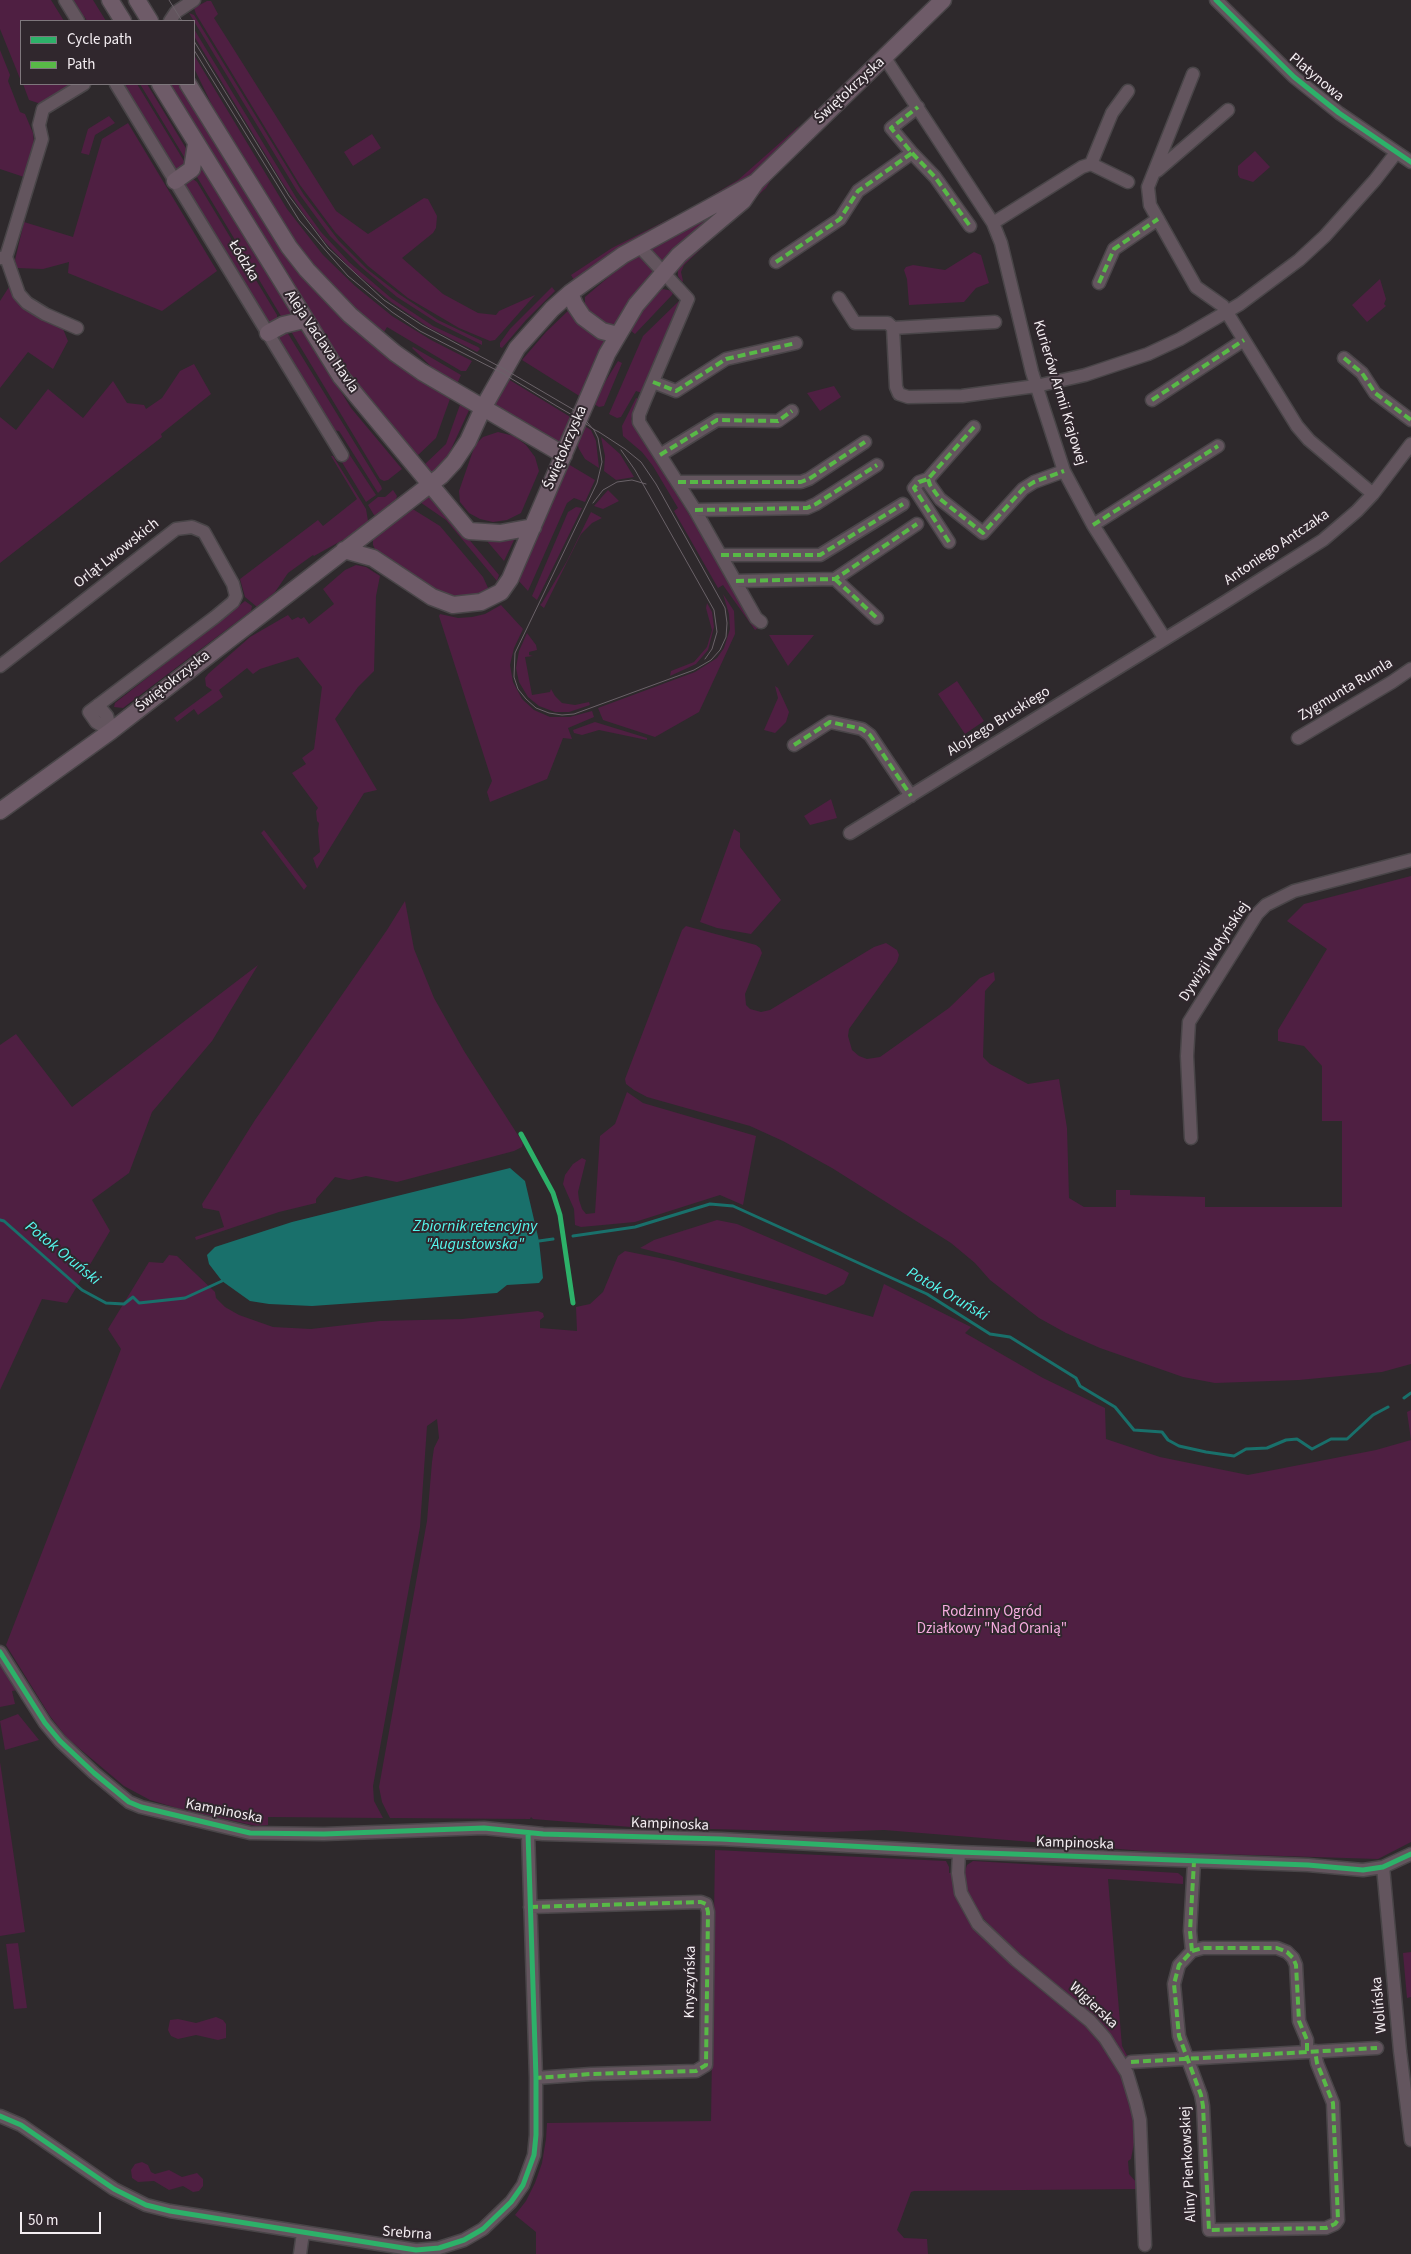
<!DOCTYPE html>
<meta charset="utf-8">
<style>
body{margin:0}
#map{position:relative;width:1411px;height:2254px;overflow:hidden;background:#2e292c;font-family:"Source Sans 3",sans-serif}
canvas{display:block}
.legend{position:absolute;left:20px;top:20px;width:175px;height:65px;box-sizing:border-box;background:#30272d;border:1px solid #7e777c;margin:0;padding:6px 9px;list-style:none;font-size:15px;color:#f4eef2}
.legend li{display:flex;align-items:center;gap:10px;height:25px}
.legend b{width:25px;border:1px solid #7e777c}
.scale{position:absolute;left:20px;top:2212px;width:81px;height:22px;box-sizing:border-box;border:2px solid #f4eef2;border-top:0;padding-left:6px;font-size:15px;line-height:18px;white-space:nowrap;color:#f4eef2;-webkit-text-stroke:4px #30272d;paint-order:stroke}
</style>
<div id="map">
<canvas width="1411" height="2254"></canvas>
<ul class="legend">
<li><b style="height:6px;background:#2db169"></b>Cycle path</li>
<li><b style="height:6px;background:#58b947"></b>Path</li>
</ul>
<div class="scale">50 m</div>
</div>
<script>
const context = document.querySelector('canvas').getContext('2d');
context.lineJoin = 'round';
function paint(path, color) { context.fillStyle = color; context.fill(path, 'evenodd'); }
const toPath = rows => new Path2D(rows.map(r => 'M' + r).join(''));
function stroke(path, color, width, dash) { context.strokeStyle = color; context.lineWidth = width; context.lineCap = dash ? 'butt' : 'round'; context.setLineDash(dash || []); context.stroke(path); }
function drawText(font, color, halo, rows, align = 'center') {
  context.font = font + ' "Source Sans 3",sans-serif'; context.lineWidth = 4; context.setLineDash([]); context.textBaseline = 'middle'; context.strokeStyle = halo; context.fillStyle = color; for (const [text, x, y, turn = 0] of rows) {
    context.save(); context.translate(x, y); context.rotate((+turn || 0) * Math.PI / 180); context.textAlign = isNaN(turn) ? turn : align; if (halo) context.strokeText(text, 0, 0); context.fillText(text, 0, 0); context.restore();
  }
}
const green = toPath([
 [0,0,51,0,64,21,21,21,21,81,0,29],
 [71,0,93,0,106,21,87,21,84,16,81,18],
 [207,1,211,1,218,14,214,18,336,211,368,234,424,198,428,199,437,216,436,228,433,233,402,258,443,294,478,313,496,315,499,311,535,295,495,340,490,341,459,328,408,298,368,266,335,232,300,185,196,14,194,8],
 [189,13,194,15,304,195,339,241,367,269,399,294,438,320,482,341,482,345,436,322,397,297,361,267,330,236,297,191],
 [194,29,297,199,321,232,349,262,391,298,433,326,478,347,480,349,477,352,428,327,391,302,352,270,325,242,303,213,282,182,194,36],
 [0,50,10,75,8,81,20,112,25,114,33,133,34,143,24,177,0,169],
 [194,55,287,209,323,255,355,286,392,316,431,340,472,361,466,371,461,371,387,327,384,332,368,324,307,260,226,134,194,68],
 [23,84,72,84,41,104,29,100],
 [121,84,137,84,184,161,185,170,174,169],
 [140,84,147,84,187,150,189,165],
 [167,84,181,84,280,245,451,396,436,438,416,457,351,381],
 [109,116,115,123,95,135,89,155,81,153,88,129],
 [128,123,217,271,162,311,68,273,69,262,43,269,17,268,15,260,24,222,73,237,102,139],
 [799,126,796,132,746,181,574,280,571,275,612,248,691,208,738,180],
 [372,134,381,148,353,166,344,152],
 [1255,151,1270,167,1253,182,1240,178,1238,175,1238,166],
 [197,158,295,317,284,321,194,172],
 [774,175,766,188,684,265,681,272,683,281,682,282,678,276,678,264,735,214],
 [190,177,197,182,277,315,277,324,269,323,187,190,186,185],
 [727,205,664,264,648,248],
 [974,252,981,255,989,283,976,288,964,302,909,305,907,279,904,270,906,267,913,265,945,270],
 [637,255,643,257,657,271,618,322,610,326,599,322,585,307,585,297,630,259],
 [1380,279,1386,299,1384,304,1386,306,1367,322,1352,305],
 [9,287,15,300,22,306,63,329,68,341,53,369,28,352,0,388,0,301],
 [552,287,555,291,526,320,502,348,500,347,500,343,510,329],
 [662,289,674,291,672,295,635,334,631,331,636,317,657,290],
 [680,300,680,304,642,393,636,391,621,417,617,418,609,414,643,336],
 [571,308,607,338,581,397,522,360,546,332],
 [289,328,296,328,305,333,351,408,402,469,388,480,384,481,380,479],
 [287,332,381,486,382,489,378,493,341,434,339,431,333,430,278,339,282,333],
 [413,347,461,375,457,384,442,377,412,348],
 [618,361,622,363,604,406,599,407,592,403],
 [194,364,211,394,161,434,162,437,0,563,0,417,16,430,48,389,83,418,113,381,127,403,144,405,146,409,162,398,180,371],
 [508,379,572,418,561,444,493,407],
 [834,386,841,397,820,411,807,393],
 [636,398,639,399,631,419,758,628,755,630,723,585,718,588,674,511,678,508,653,466,642,452,623,436,622,426],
 [461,402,470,408,447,458,433,477,423,466,446,444],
 [583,425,591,430,596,441,599,468,585,459,579,449,577,443],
 [498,432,514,436,526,445,535,457,539,471,521,513,507,520,493,522,480,519,469,513,460,502,459,491,475,445,483,437],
 [336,434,376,495,366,502,340,459],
 [601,437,620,454,634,477,616,480,604,471,605,456],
 [331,456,333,456,366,509,368,521,348,537,314,556,313,555,288,573,275,592,257,607,245,597,240,579,318,520,323,526,357,499],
 [568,464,595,480,585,502,574,498,567,503,528,591,517,579],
 [393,490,397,496,395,502,378,515,374,515,368,505,378,497,385,497],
 [608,490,619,501,603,509,594,506],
 [429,492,499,575,497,581,446,520,417,500],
 [576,507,582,508,537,600,532,596,568,512],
 [411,508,440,526,483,577,489,590,481,594,455,597,434,589,376,551,373,545,373,539],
 [591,512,602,518,592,523,581,534,544,608,540,605,542,603,567,561],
 [515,538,504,561,487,541,487,540],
 [356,565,366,567,380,576,376,596,374,671,358,687,335,719,377,790,364,793,317,869,313,858,320,852,318,831,319,823,317,821,316,811,318,808,292,773,306,764,302,758,314,749,322,687,298,657,260,669,253,674,247,668,219,690,223,697,198,715,194,709,177,722,174,718,212,690,206,686,205,678,208,674,250,637,288,615,292,620,298,617,301,619,304,617,309,624,334,604,323,589,345,570],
 [723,594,734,611,735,634,699,712,655,737,654,740,655,737,603,720,598,708,695,672,717,658,724,648,730,629,729,614],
 [245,601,252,606,251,611,123,708,114,707,115,703],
 [707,603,712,612,714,627,708,650,696,664,670,676,671,671,694,662,707,647,712,630,706,608],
 [501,605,523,629,514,648,510,665,513,682,522,699,534,710,550,717,570,717,592,711,594,717,568,728,572,739,563,738,547,779,490,802,487,792,492,781,439,616,440,614,458,618,472,617,485,614],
 [527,633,536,645,537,650,529,652,529,655,533,656,525,657,532,695,550,692,551,689,555,696,562,703,575,705,589,702,590,705,569,712,555,712,539,706,528,697,519,682,516,668,519,651],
 [769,635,814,635,788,666],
 [957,681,984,721,965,734,938,694],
 [775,686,778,688,789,712,786,722,775,733,764,730,778,698],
 [595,722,647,738,647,740,599,730,582,735,574,733,573,730],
 [831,799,837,818,810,825,804,816],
 [734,829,740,833,740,847,781,900,751,934,717,928,700,922],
 [264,830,307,886,304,890,261,833],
 [1411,876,1411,1364,1382,1372,1299,1380,1215,1383,1183,1377,1100,1348,1066,1333,1039,1318,990,1280,975,1263,951,1243,832,1168,783,1141,750,1126,647,1097,634,1090,626,1084,625,1079,682,930,686,926,756,945,760,948,762,953,745,994,746,1005,750,1009,761,1012,770,1010,874,947,886,943,897,950,899,955,897,962,849,1029,848,1036,852,1050,859,1056,867,1059,880,1057,949,1008,980,978,994,972,995,980,985,991,983,1057,990,1064,1028,1084,1059,1079,1067,1128,1069,1198,1084,1207,1116,1207,1116,1190,1130,1190,1130,1195,1205,1197,1205,1207,1342,1207,1342,1121,1322,1121,1322,1066,1304,1046,1278,1041,1278,1030,1327,949,1287,921,1304,904],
 [405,901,414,949,434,998,464,1051,523,1143,522,1147,514,1151,397,1182,366,1176,349,1180,335,1177,316,1199,316,1203,279,1212,196,1240,195,1237,224,1227,219,1211,203,1208,202,1204,255,1120,387,930],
 [258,965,212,1041,152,1112,129,1173,92,1200,110,1231,67,1303,42,1299,0,1390,0,1045,16,1034,72,1107],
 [627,1092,643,1103,756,1136,743,1205,720,1195,635,1222,581,1227,575,1225,574,1209,563,1184,565,1175,573,1164,582,1158,586,1160,578,1192,579,1200,582,1209,586,1214,595,1213,600,1136,615,1124],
 [717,1220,737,1224,842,1269,849,1273,844,1284,826,1295,640,1248,654,1240],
 [625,1251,674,1261,873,1317,884,1284,971,1327,965,1333,1043,1378,1105,1408,1106,1439,1160,1457,1248,1475,1376,1450,1411,1440,1407,1412,1411,1410,1411,1842,1378,1859,1156,1852,884,1830,830,1832,631,1827,533,1819,531,1817,530,1819,390,1818,382,1802,379,1787,427,1521,432,1462,434,1448,439,1438,437,1419,427,1426,420,1527,373,1786,374,1801,383,1818,268,1817,268,1825,256,1826,180,1809,150,1800,124,1786,67,1738,50,1716,6,1645,121,1349,108,1329,149,1262,163,1263,169,1255,177,1256,215,1292,216,1298,225,1307,239,1315,273,1327,311,1329,380,1321,462,1319,538,1311,543,1313,544,1317,540,1320,540,1328,577,1331,576,1307,590,1304,603,1292,618,1256],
 [0,1663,17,1690,12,1691,15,1704,0,1707],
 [18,1714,39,1740,5,1750,0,1721],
 [0,1762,25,1932,0,1936],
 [715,1850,946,1861,949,1867,949,1873,954,1873,954,1890,1050,1993,1099,2038,1122,2073,1132,2108,1135,2127,1135,2138,1131,2159,1128,2161,1129,2174,1136,2182,1137,2189,914,2191,911,2192,897,2230,904,2238,927,2239,928,2254,536,2254,536,2232,515,2215,526,2201,535,2183,542,2163,546,2139,547,2123,711,2121],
 [973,1861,1178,1873,1183,1877,1183,1884,1108,1879,1122,2046,1130,2061,1128,2062,1100,2023,1012,1948,984,1919,974,1906,967,1891,964,1874,967,1865],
 [18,1943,27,2008,14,2009,6,1944],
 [1411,1952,1411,1997,1407,1998,1403,1953],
 [216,2017,223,2020,226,2024,226,2038,218,2040,196,2035,178,2039,171,2036,168,2030,170,2020,178,2019,196,2023],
 [142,2162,148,2165,151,2172,155,2174,169,2170,182,2177,197,2173,203,2179,203,2186,199,2191,193,2192,183,2186,169,2190,154,2181,138,2182,132,2178,131,2170,135,2164]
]);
const water = toPath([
 [510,1168,525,1181,539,1241,543,1278,539,1283,507,1285,497,1293,312,1306,269,1304,250,1301,222,1281,209,1264,207,1255,215,1247,292,1222]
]);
const stream = toPath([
 [0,1220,4,1221,82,1290,106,1303,124,1304,133,1297,139,1303,185,1298,222,1281],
 [573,1236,635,1227,710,1204,733,1206,927,1294,990,1334,1010,1337,1076,1378,1080,1386,1115,1407,1134,1430,1162,1432,1168,1440,1179,1446,1206,1452,1234,1456,1246,1449,1267,1448,1286,1440,1297,1439,1312,1449,1331,1439,1347,1439,1373,1415,1388,1407],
 [539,1241,553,1239],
 [1404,1398,1411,1393]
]);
const minor = toPath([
 [65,0,78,21],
 [1216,0,1294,77,1339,113,1411,162],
 [170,21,176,12,194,0],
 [885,58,993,223,1001,243,1032,372,1064,471,1093,525,1165,639],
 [1193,74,1148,187,1150,205,1196,287,1223,306,1297,426,1309,440,1373,494],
 [116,84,342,455],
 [912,153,935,177,970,226],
 [1091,164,1128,182],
 [1157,171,1228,110],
 [993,223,1082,167,1091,164,1112,113,1128,91],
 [639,246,688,299,645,400,639,415,639,422,695,510,756,618,761,622],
 [6,257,19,294,27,303,45,314,77,328],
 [0,258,6,257,42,139,39,125,43,109,84,84],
 [776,262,840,219,858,191,912,153,891,128,918,107],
 [1099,283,1114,249,1158,219],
 [839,298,855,323,888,323,893,328,896,387,899,394,908,397,962,396,1036,386,1085,375,1148,354,1180,339,1240,304,1299,260,1325,236,1375,180,1396,153],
 [893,328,995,322],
 [1344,358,1362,373,1375,393,1411,420],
 [653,382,676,391,726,359,796,343],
 [1152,400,1244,340],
 [660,455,717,420,778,421,792,411],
 [928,479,930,485,940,499,983,533,1023,489,1034,482,1064,471],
 [678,482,801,482,809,479,865,442],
 [695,510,807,508,816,504,877,465],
 [1093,525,1218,446],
 [949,542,914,488,919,482,928,479,974,427],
 [721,555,820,555,903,504],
 [835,579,877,618],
 [736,581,835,579,917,524],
 [0,666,176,529,192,527,204,532,233,584,236,596,233,602,215,617,89,712,96,722,111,731],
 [98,705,107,716,111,731],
 [1298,738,1392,682,1411,669],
 [794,745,830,722,862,729,870,735,911,796],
 [850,833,1225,602,1323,540,1357,511,1373,494,1411,444],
 [1191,1138,1187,1056,1189,1022,1257,914,1266,905,1294,891,1411,860],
 [0,1652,45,1723,60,1741,94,1773,129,1802,141,1807,250,1833,324,1834,484,1828,543,1834,721,1839,959,1852,1308,1865,1363,1870,1383,1867,1411,1854],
 [959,1852,958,1873,961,1893,978,1924,1016,1960,1090,2021,1105,2038,1127,2073,1136,2103,1140,2120,1145,2245],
 [1383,1867,1400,2051,1411,2140],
 [530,1907,701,1902,706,1904,708,1912,706,2065,696,2071,591,2074,536,2078],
 [1192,1951,1190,1931,1194,1862],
 [1307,2051,1307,2040,1299,2021,1296,1965,1293,1958,1287,1952,1277,1948,1203,1948,1192,1951,1179,1965,1174,1984,1179,2036,1201,2095,1203,2106,1209,2230,1326,2228,1335,2224,1338,2220,1333,2103,1317,2063,1315,2051],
 [1131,2062,1377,2048],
 [0,2116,21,2125,114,2189,146,2205,170,2211,416,2250,439,2248,464,2240,483,2229,511,2202,523,2185,534,2155,536,2135,536,2078,528,1833],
 [300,2254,303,2233]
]);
const major = toPath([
 [110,0,123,21],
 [137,0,150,21],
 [160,84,341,377,469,531,500,533,533,527],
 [188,84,289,247,307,270,350,315,395,353,422,372,564,455],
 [175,181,192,169,196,144],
 [570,293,575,305,583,317,602,331,618,335],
 [268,333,283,325,304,320],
 [344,550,373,558,432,597,453,605,481,602,501,592,510,579,607,354,636,305,679,255,743,201,756,182,943,0],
 [0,811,111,731,441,476,454,462,468,441,483,408,517,348,552,309,570,293,623,255,756,182]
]);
const tram = toPath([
 [169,0,182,21],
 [194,41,289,196,328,248,384,300,422,325,504,369,574,410,588,423,592,428,594,430,598,438,602,462,597,483,515,653,514,677,518,689,526,699,536,708,549,713,562,715,574,714,694,670,711,660,720,650,726,637,727,623,725,608,656,484,641,462,625,449,599,432,595,430,592,428,579,419,560,408,502,373,420,331,392,312,348,276,299,220,194,50],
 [621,450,635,470,714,610,717,632,712,649,705,659],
 [593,503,603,490,617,482,632,480,646,484]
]);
const quiet = toPath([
 [912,153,935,177,970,226],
 [776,262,840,219,858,191,912,153,891,128,918,107],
 [1099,283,1114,249,1158,219],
 [1344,358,1362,373,1375,393,1411,420],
 [653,382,676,391,726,359,796,343],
 [1152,400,1244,340],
 [660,455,717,420,778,421,792,411],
 [928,479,930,485,940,499,983,533,1023,489,1034,482,1064,471],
 [678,482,801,482,809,479,865,442],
 [695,510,807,508,816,504,877,465],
 [1093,525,1218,446],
 [949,542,914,488,919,482,928,479,974,427],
 [721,555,820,555,903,504],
 [835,579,877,618],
 [736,581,835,579,917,524],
 [794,745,830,722,862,729,870,735,911,796],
 [530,1907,701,1902,706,1904,708,1912,706,2065,696,2071,591,2074,536,2078],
 [1192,1951,1190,1931,1194,1862],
 [1307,2051,1307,2040,1299,2021,1296,1965,1293,1958,1287,1952,1277,1948,1203,1948,1192,1951,1179,1965,1174,1984,1179,2036,1201,2095,1203,2106,1209,2230,1326,2228,1335,2224,1338,2220,1333,2103,1317,2063,1315,2051],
 [1131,2062,1377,2048]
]);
const cycleway = toPath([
 [1216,0,1294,77,1339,113,1411,162],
 [521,1134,553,1193,560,1215,573,1303],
 [0,1652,45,1723,60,1741,94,1773,129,1802,141,1807,250,1833,324,1834,484,1828,543,1834,721,1839,959,1852,1308,1865,1363,1870,1383,1867,1411,1854],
 [0,2116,21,2125,114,2189,146,2205,170,2211,416,2250,439,2248,464,2240,483,2229,511,2202,523,2185,534,2155,536,2135,536,2078,528,1833]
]);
const streetNames = [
 ["Platynowa",1316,78,40],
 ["Świętokrzyska",850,91,-43],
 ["Łódzka",243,261,59],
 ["Aleja Vaclava Havla",321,342,56],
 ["Kurierów Armii Krajowej",1059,393,73],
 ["Świętokrzyska",566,448,-67],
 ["Antoniego Antczaka",1277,548,-34],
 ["Orląt Lwowskich",117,554,-38],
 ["Świętokrzyska",173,682,-38],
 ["Zygmunta Rumla",1346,690,-31],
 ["Alojzego Bruskiego",999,722,-32],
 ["Dywizji Wołyńskiej",1215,952,-57],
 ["Kampinoska",224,1812,11],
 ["Kampinoska",670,1825,2],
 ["Kampinoska",1075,1844,2],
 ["Knyszyńska",691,1982,-89],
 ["Wolińska",1380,2005,-95],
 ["Wigierska",1093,2006,43],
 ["Aliny Pienkowskiej",1189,2164,-93],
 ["Srebrna",407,2234,4]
];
const parkNames = [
 ["Rodzinny Ogród",992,1613],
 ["Działkowy \"Nad Oranią\"",992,1630]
];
const waterNames = [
 ["Zbiornik retencyjny",475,1227],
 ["\"Augustowska\"",475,1245],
 ["Potok Oruński",62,1254,39],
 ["Potok Oruński",947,1295,30]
];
paint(green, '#4f1f42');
paint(water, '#19706b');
stroke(stream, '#19706b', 3);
stroke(minor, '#494548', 15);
stroke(major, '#494548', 19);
stroke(minor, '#63555e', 12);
stroke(major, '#6e5b68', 16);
stroke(tram, '#6a6268', 1);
stroke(quiet, '#58b947', 4, [8, 4]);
stroke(cycleway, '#2db169', 5);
drawText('15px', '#f4eef2', '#30272d', streetNames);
drawText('15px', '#f6acdf', '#30272d', parkNames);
drawText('italic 16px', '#55f8ee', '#30272d', waterNames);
</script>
